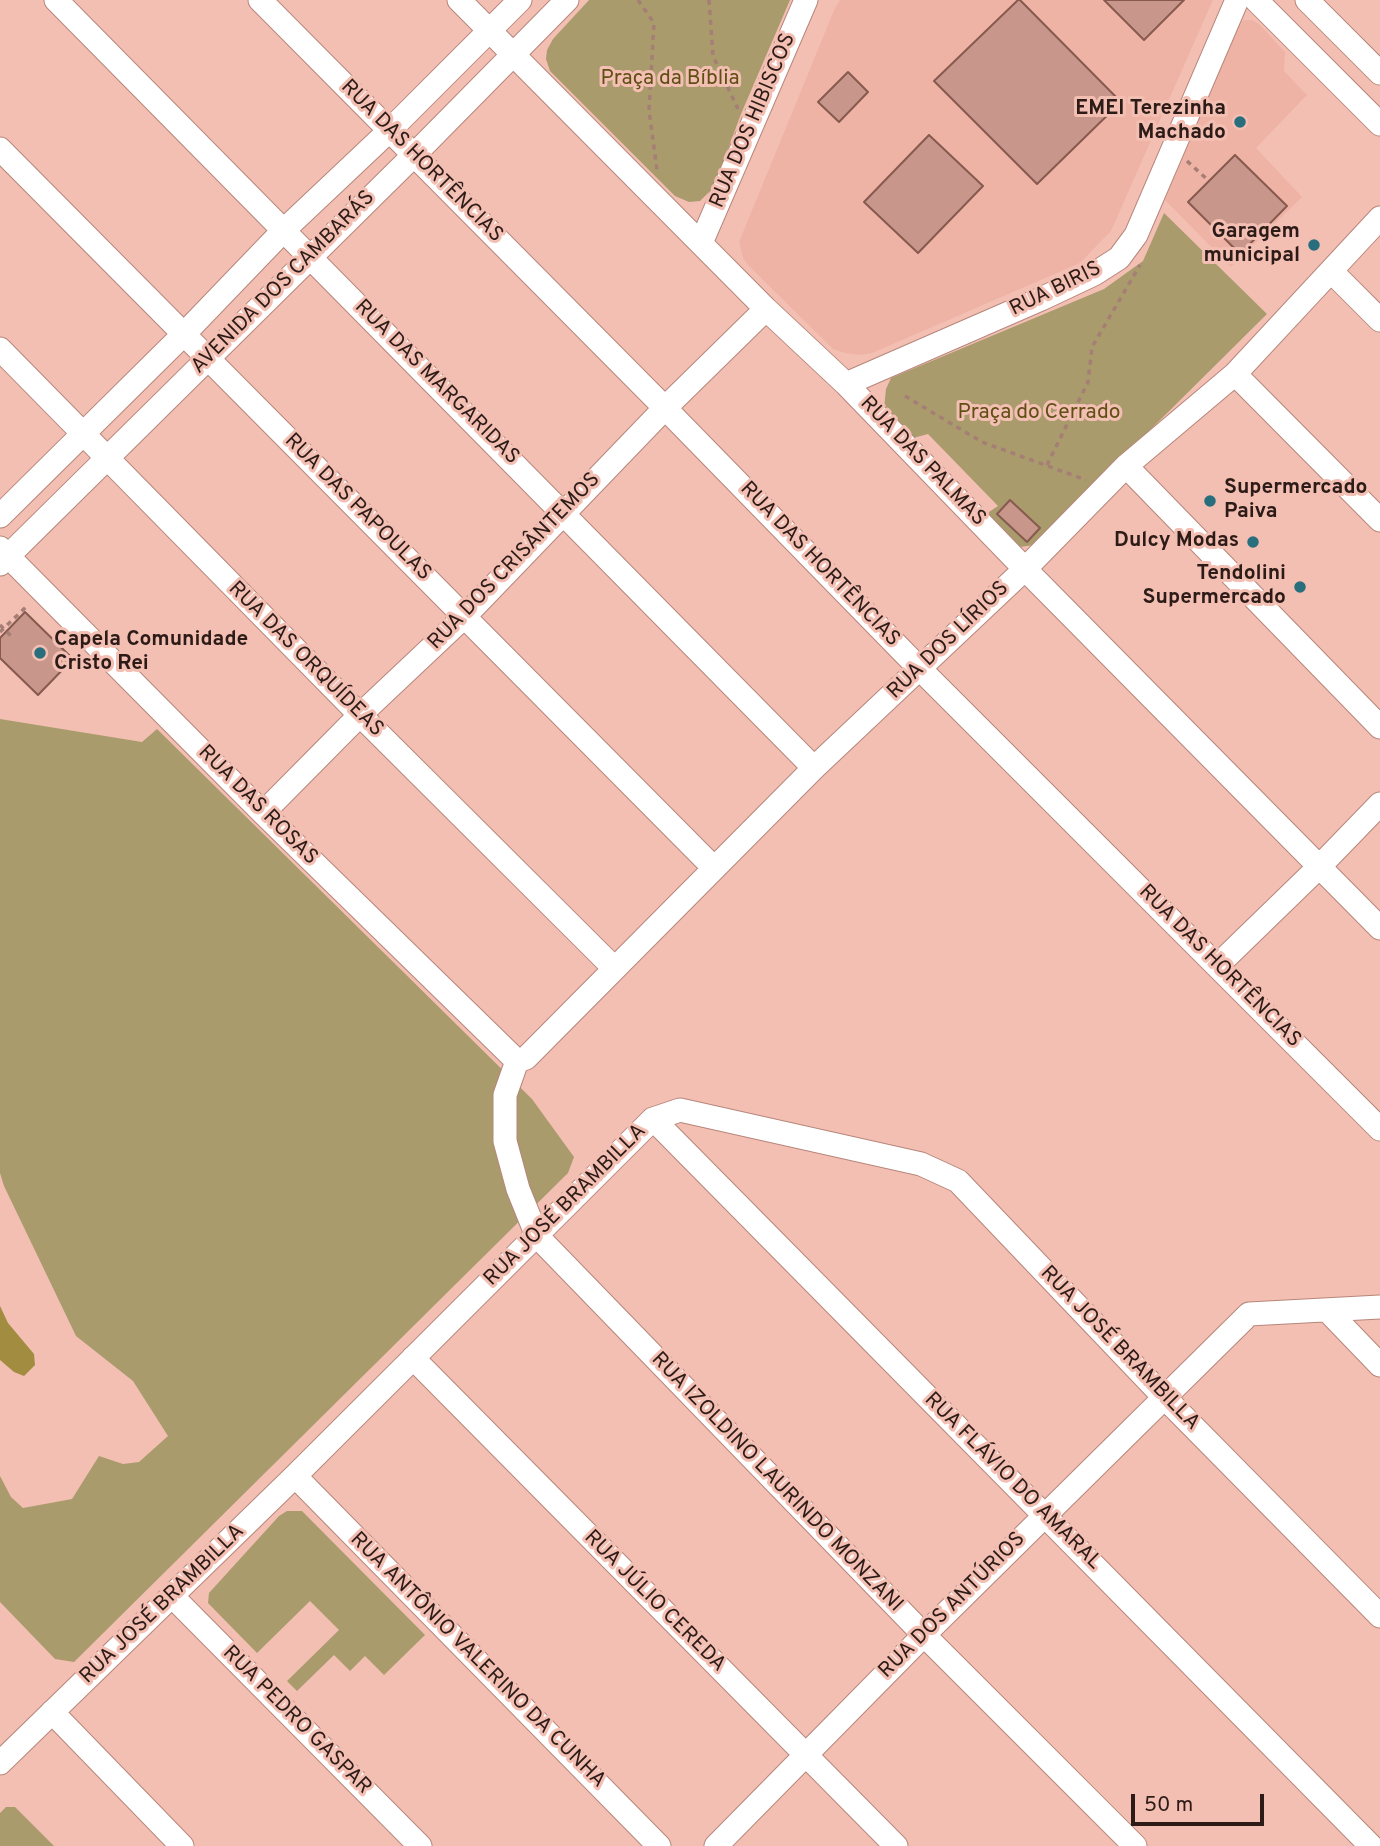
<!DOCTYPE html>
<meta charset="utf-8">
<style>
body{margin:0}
#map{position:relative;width:1380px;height:1846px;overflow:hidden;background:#f3bfb3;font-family:Overpass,sans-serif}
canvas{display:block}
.scale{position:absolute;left:1131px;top:1794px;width:133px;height:32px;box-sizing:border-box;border:4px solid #2d1b17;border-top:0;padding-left:9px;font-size:21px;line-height:24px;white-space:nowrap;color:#2d1b17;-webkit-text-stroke:5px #f3bfb3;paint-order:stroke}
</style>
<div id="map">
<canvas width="1380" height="1846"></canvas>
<div class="scale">50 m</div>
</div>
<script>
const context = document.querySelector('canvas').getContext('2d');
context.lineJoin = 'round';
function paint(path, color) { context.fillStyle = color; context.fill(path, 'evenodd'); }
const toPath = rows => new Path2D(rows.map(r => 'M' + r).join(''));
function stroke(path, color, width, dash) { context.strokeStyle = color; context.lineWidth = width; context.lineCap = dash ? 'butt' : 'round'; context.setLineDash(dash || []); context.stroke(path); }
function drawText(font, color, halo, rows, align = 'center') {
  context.font = font + ' Overpass,sans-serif'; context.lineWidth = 6; context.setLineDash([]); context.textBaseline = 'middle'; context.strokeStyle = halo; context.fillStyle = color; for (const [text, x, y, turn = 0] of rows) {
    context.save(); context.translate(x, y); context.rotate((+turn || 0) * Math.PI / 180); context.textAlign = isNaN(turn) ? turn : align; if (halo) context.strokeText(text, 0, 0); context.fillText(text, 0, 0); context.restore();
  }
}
const built = toPath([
 [840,0,1213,0,1111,231,1080,263,872,353,862,355,845,353,833,349,749,266,743,258,739,242,835,8],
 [1243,20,1252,20,1259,24,1285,52,1284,71,1307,95,1256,148,1302,197,1231,267,1165,200,1239,25]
]);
const green = toPath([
 [589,0,790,0,741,114,714,187,700,201,689,202,675,196,550,71,546,59,547,50,553,39],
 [1164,213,1267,314,1034,545,1020,547,986,514,998,506,928,434,913,438,884,409,886,389,891,378,1104,289,1143,261],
 [0,719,142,742,157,729,532,1099,574,1157,568,1173,74,1662,55,1659,0,1602,0,1476,11,1497,23,1508,72,1499,99,1456,123,1464,139,1462,168,1436,133,1381,76,1336,4,1186,0,1173],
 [287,1511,302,1511,425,1635,384,1675,365,1656,350,1671,334,1655,297,1691,287,1681,339,1630,310,1601,257,1653,208,1603,209,1593,279,1516],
 [6,1807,15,1807,54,1846,0,1846,0,1813]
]);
const forest = toPath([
 [0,1306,8,1323,34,1354,35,1365,24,1376,14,1372,0,1360]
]);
const building = toPath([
 [1018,0,1020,0,1121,102,1037,184,934,81,1018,0],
 [1104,0,1184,0,1144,40,1104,0],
 [848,72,868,92,839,122,818,102,848,72],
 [929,135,983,186,918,253,864,202,929,135],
 [1235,155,1287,206,1240,254,1188,202,1235,155],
 [1010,500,1040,528,1027,542,997,514,1010,500],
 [25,612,73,659,38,695,0,658,0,638,25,612]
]);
const path = toPath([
 [638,0,654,23,649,110,657,170],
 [709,0,713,56,738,109],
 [1187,161,1209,181],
 [905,396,982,442,1086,480],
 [1047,465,1088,382,1092,347,1140,265],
 [0,625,11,636],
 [0,632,28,605]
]);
const minor = toPath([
 [56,0,814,768],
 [260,0,665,408,920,669,1380,1129],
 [459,0,766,309,846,384,1025,569,1380,928],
 [1256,0,1380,124],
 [1307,0,1380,73],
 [0,149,714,868],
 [701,243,806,0],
 [1331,271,1380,320],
 [0,349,360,715,614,968],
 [1235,374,1380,520],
 [846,384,1041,299,1094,274,1119,258,1136,235,1237,0],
 [1126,466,1380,727],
 [0,516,185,333,283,231,390,130,520,0],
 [0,548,263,813,517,1061],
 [0,564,414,155,567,0],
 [263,813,360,715,464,617,665,408,766,309],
 [1218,965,1319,867,1380,804],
 [517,1061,526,1058,814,768,1025,569,1126,466,1235,374,1380,218],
 [517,1061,505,1095,505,1141,518,1189,537,1236,924,1635,1135,1846],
 [653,1119,1371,1846],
 [1327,1310,1380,1365],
 [413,1358,896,1846],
 [295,1476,659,1846],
 [172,1596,420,1846],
 [52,1712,182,1846],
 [0,1763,295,1476,653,1119,680,1110,921,1164,958,1181,1164,1397,1380,1616],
 [716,1846,924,1635,1249,1314,1380,1307]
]);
const markers = [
 [1240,122,7,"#286e7c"],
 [1314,245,7,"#286e7c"],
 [1210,501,7,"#286e7c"],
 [1253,542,7,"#286e7c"],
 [1300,587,7,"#286e7c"],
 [40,653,7,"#286e7c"]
];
const parkNames = [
 ["Praça da Bíblia",670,80],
 ["Praça do Cerrado",1039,414]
];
const poiNames = [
 ["EMEI Terezinha",1226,110],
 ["Machado",1226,134],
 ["Garagem",1300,233],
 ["municipal",1300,257],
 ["Supermercado",1224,489,"left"],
 ["Paiva",1224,513,"left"],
 ["Dulcy Modas",1239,542],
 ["Tendolini",1286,575],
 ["Supermercado",1286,599],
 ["Capela Comunidade",54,641,"left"],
 ["Cristo Rei",54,665,"left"]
];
const streetNames = [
 ["RUA DOS HIBISCOS",754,121,-67],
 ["RUA DAS HORTÊNCIAS",421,162,45],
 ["AVENIDA DOS CAMBARÁS",284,283,-45],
 ["RUA BIRIS",1056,290,-26],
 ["RUA DAS MARGARIDAS",436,383,45],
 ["RUA DAS PALMAS",922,462,46],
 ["RUA DAS PAPOULAS",357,508,45],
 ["RUA DOS CRISÂNTEMOS",515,562,-46],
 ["RUA DAS HORTÊNCIAS",819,565,46],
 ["RUA DOS LÍRIOS",949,641,-44],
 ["RUA DAS ORQUÍDEAS",305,660,45],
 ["RUA DAS ROSAS",257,806,45],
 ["RUA DAS HORTÊNCIAS",1219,967,45],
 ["RUA JOSÉ BRAMBILLA",566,1206,-45],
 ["RUA JOSÉ BRAMBILLA",1119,1349,46],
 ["RUA FLÁVIO DO AMARAL",1012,1482,45],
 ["RUA IZOLDINO LAURINDO MONZANI",776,1483,46],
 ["RUA JÚLIO CEREDA",654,1602,45],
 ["RUA JOSÉ BRAMBILLA",163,1605,-44],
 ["RUA DOS ANTÚRIOS",953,1606,-45],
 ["RUA ANTÔNIO VALERINO DA CUNHA",477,1661,45],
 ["RUA PEDRO GASPAR",296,1721,45]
];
paint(built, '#eeb3a5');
paint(green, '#a99b6c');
paint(forest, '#a28c40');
paint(building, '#c8968b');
stroke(building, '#875a4f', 2);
stroke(minor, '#b7867b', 25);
stroke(path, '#a57e75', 3.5, [5, 5]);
stroke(minor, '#fff', 23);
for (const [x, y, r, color] of markers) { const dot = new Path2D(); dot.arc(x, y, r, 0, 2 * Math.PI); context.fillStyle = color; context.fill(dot); stroke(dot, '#f3bfb3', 2.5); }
drawText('21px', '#5f4f15', '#f3bfb3', parkNames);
drawText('bold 21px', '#2d1b17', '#f3bfb3', poiNames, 'right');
drawText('21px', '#2d1b17', '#f3bfb3', streetNames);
</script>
